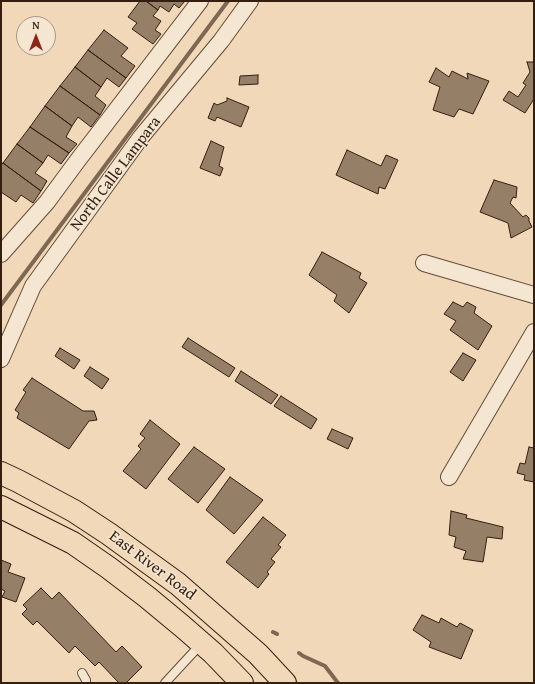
<!DOCTYPE html>
<style>
body{margin:0}
#map{position:relative;width:535px;height:684px;overflow:hidden;background:#f0d8b8;font-family:"Gentium Book Plus",serif}
canvas{display:block}
.frame{position:absolute;inset:0;border:2px solid #341e10;pointer-events:none}
.north{position:absolute;left:16px;top:16px;width:40px;height:40px;box-sizing:border-box;background:#f5e6d1;border:1px solid #a89684;border-radius:50%;rotate:0deg;font-size:11px;font-weight:700;line-height:16px;text-align:center;color:#341e10}
.north::after{content:'';display:block;margin:auto;width:14px;height:18px;background:#8f2418;clip-path:polygon(50% 0,100% 100%,50% 72%,0 100%)}
</style>
<div id="map">
<canvas width="535" height="684"></canvas>
<div class="frame"></div>
<div class="north">N</div>
</div>
<script>
const context = document.querySelector('canvas').getContext('2d');
context.lineJoin = 'round';
const toPath = rows => new Path2D(rows.map(r => 'M' + r).join(''));
function stroke(path, color, width, dash) { context.strokeStyle = color; context.lineWidth = width; context.lineCap = dash ? 'butt' : 'round'; context.setLineDash(dash || []); context.stroke(path); }
function paint(path, color) { context.fillStyle = color; context.fill(path, 'evenodd'); }
function drawText(font, color, halo, rows, align = 'center') {
  context.font = font + ' "Gentium Book Plus",serif'; context.lineWidth = 3; context.setLineDash([]); context.textBaseline = 'middle'; context.strokeStyle = halo; context.fillStyle = color; for (const [text, x, y, turn = 0] of rows) {
    context.save(); context.translate(x, y); context.rotate((+turn || 0) * Math.PI / 180); context.textAlign = isNaN(turn) ? turn : align; if (halo) context.strokeText(text, 0, 0); context.fillText(text, 0, 0); context.restore();
  }
}
const stream = toPath([
 [1,305,228,1],
 [273,632,277,634],
 [299,653,303,656,325,666,338,683]
]);
const building = toPath([
 [140,1,146,1,158,10,153,16,161,21,155,30,161,34,153,44,132,29,137,23,128,17,140,1],
 [146,1,185,1,179,8,174,4,169,12,160,6,158,10,146,1],
 [104,30,128,48,121,56,135,66,126,78,88,50,104,30],
 [88,50,126,78,119,87,107,78,101,87,75,67,88,50],
 [527,62,534,62,534,99,525,113,503,100,509,91,518,97,526,85,523,83,530,72,527,62],
 [75,67,101,87,95,96,106,105,100,115,60,86,75,67],
 [436,68,449,77,452,71,468,79,467,73,489,81,473,114,459,109,454,117,433,110,440,87,429,82,436,68],
 [258,75,258,84,239,85,240,76,258,75],
 [60,86,100,115,91,127,78,117,72,126,45,106,60,86],
 [227,98,249,107,241,127,217,117,215,121,208,118,214,103,217,105,227,101,227,98],
 [45,106,72,126,66,137,77,144,69,153,30,127,45,106],
 [30,127,69,153,61,164,48,155,43,163,17,144,30,127],
 [211,141,224,147,219,166,223,168,220,176,200,168,211,141],
 [17,144,43,163,35,173,47,181,41,191,3,163,17,144],
 [347,150,381,166,386,155,398,160,385,189,379,187,378,194,336,175,347,150],
 [3,163,41,191,33,203,21,195,16,202,1,192,1,165,3,163],
 [494,180,517,187,516,198,513,197,510,203,523,217,526,215,529,218,529,221,532,227,511,238,508,223,480,212,494,180],
 [322,252,361,273,359,278,367,283,349,313,334,301,337,295,309,275,322,252],
 [453,302,463,307,467,302,476,307,474,313,492,326,478,350,450,330,456,321,444,314,453,302],
 [188,338,235,368,229,377,182,347,188,338],
 [60,348,80,360,74,369,55,356,60,348],
 [463,353,476,360,463,381,450,372,463,353],
 [90,367,109,379,102,389,84,376,90,367],
 [241,371,278,395,271,404,235,381,241,371],
 [32,378,83,411,94,411,97,420,89,421,69,449,17,418,19,413,15,410,26,392,23,390,32,378],
 [281,396,317,419,311,429,274,406,281,396],
 [150,420,180,444,146,489,123,471,141,449,138,446,145,438,140,434,150,420],
 [332,429,353,438,348,449,327,439,332,429],
 [194,447,225,469,198,503,168,479,194,447],
 [529,447,534,448,534,482,524,480,525,475,517,473,520,463,525,464,529,447],
 [230,477,263,500,234,534,206,510,230,477],
 [451,511,467,515,466,518,503,527,502,539,487,537,483,562,463,559,466,551,454,547,456,537,449,535,451,511],
 [263,517,286,535,278,545,281,547,271,559,275,562,267,572,269,574,258,588,226,562,263,517],
 [1,560,11,564,8,572,25,578,16,602,2,597,5,591,1,589,1,560],
 [41,588,52,599,59,592,116,652,122,646,142,667,126,683,119,683,99,662,95,666,75,646,69,653,37,621,33,625,22,614,27,609,23,605,41,588],
 [422,615,439,623,441,618,457,627,460,623,473,630,461,659,429,647,431,642,413,630,422,615]
]);
const lane = toPath([
 [82,673,86,680,86,683],
 [165,683,201,644]
]);
const street = toPath([
 [1,254,47,202,78,160,200,1],
 [424,263,534,295],
 [1,359,33,286,141,137,221,41,250,1],
 [449,477,534,332]
]);
const primary = toPath([
 [1,473,18,481,74,511,109,534,178,584,258,654,285,683],
 [1,507,73,543,109,568,147,597,182,626,213,653,242,683]
]);
const streetNames = [
 ["North Calle Lampara",116,174,-53],
 ["East River Road",152,566,37]
];
stroke(stream, '#7e6853', 4);
paint(building, '#967f67');
stroke(building, '#341e10', 1);
stroke(lane, '#634c3a', 10);
stroke(street, '#634c3a', 18);
stroke(primary, '#341e10', 24);
stroke(lane, '#f5e6d1', 8);
stroke(street, '#f5e6d1', 16);
stroke(primary, '#f0d8b8', 22);
drawText('16px', '#341e10', '#f5e6d1', streetNames);
</script>
